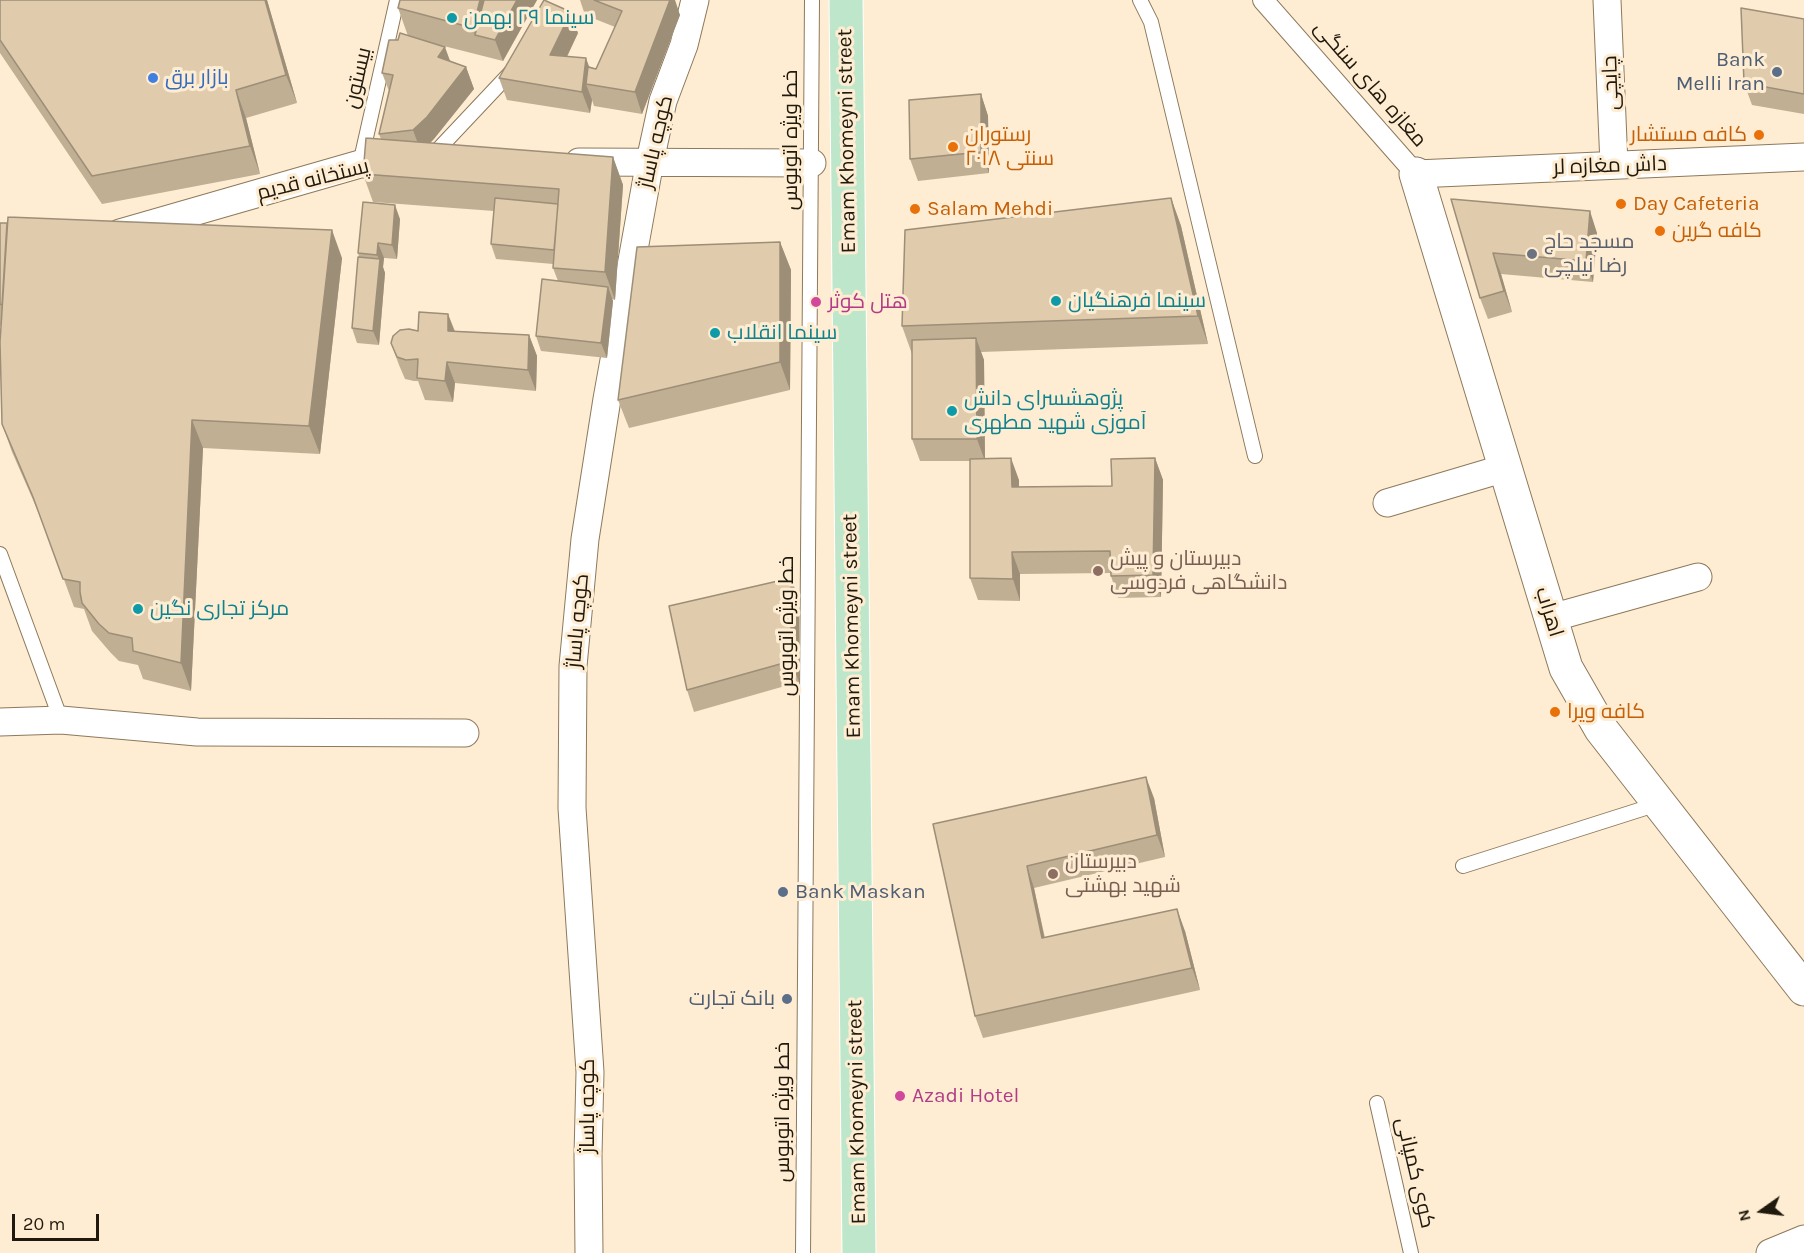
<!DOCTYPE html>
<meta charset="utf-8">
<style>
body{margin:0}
#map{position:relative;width:1804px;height:1253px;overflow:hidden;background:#feedd2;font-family:Karla,sans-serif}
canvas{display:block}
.north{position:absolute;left:1732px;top:1181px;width:60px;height:60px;-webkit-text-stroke:4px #feedd2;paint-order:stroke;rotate:256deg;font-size:16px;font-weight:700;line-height:24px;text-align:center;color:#20190d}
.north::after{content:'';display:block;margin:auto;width:21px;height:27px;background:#20190d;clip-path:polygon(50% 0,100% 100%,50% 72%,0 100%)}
.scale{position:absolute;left:12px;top:1214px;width:87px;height:27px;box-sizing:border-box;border:3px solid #20190d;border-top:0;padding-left:8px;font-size:18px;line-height:21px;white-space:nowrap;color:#20190d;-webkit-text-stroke:4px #feedd2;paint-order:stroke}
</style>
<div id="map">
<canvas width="1804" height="1253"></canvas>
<div class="north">N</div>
<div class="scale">20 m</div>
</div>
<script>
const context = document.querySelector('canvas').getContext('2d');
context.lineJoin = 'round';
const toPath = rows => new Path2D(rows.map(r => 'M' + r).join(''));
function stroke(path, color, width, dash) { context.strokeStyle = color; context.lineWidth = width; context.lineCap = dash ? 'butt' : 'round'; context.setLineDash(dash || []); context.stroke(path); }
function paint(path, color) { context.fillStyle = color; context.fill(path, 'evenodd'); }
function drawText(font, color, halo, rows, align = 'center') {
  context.font = font + ' Karla,Cairo,sans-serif'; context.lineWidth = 6; context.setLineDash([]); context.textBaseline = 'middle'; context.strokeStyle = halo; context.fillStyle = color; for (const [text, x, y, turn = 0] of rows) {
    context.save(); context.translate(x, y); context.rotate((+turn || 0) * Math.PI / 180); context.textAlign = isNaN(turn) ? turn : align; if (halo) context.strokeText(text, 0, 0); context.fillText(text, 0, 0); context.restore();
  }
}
const service = toPath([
 [1140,0,1151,22,1255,456],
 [431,157,513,70],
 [360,164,397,0],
 [0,554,61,720],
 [1463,866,1658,804],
 [1377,1103,1411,1253],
 [803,1253,812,0]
]);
const pedestrian = toPath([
 [1263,0,1416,174]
]);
const minor = toPath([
 [1607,0,1614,165],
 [579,162,812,163],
 [1416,174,1804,157],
 [120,233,360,164,399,164],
 [1387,503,1505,468],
 [1551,618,1698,577],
 [0,722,61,720,197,732,465,733],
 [589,1253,588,1155,590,1072,572,808,573,666,585,539,607,399,650,161,663,101,684,45,695,0],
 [1770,1253,1804,1239]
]);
const tertiary = toPath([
 [1416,174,1566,668,1601,729,1804,989]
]);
const primary = toPath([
 [846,0,859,1253]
]);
const wall = toPath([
 [0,0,267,0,297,103,246,118,260,174,102,204,0,53],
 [400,0,537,0,503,61,424,41,451,61,466,67,474,89,430,143,613,157,623,185,615,300,612,299,613,301,607,358,541,351,536,336,558,281,553,268,553,264,496,259,491,244,494,211,373,202,363,174,381,139,379,134,389,91,382,73,398,40,408,36,398,8],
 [580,0,670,0,680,15,642,114,594,106,592,100,590,113,507,100,499,78,578,33,567,57,596,69,615,27,585,15],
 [1804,19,1804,114,1752,105,1744,83],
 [981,94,988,116,989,173,918,181,910,159],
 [1171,198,1181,226,1208,344,981,352,984,360,985,459,1019,480,1019,487,1112,486,1155,458,1163,480,1161,597,1118,598,1111,576,1111,573,1020,574,1020,601,978,600,970,578,970,461,920,461,912,439,912,354,902,326],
 [1451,199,1597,233,1593,282,1501,274,1512,312,1488,319,1480,298],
 [400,219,397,259,384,258,383,267,385,273,379,345,357,343,352,328,359,257,358,253],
 [0,223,342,258,320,454,203,448,191,691,143,679,138,665,119,661,110,652,92,631,84,609,74,607,44,525,12,452,2,424,1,326,0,326],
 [780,242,791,270,790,390,629,428,618,400],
 [448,314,455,331,529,335,537,356,536,391,455,383,453,402,425,400,418,381,414,381,405,379,399,365,391,343,418,331],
 [799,600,799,682,694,712,687,690],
 [1154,798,1165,857,1034,888,1045,938,1185,931,1200,990,983,1038,975,1016,933,824]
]);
const shadedWall = toPath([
 [265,0,267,0,297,103,286,75],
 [480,0,498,0,475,35,473,28],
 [517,0,537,0,503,61,495,40],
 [670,0,675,0,680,15,642,114,635,92],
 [571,12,578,33,557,77,550,55],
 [445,47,453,69,438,57],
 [586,58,594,80,586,84,592,100,590,113,582,92],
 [466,67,474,89,434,139,421,152,413,130],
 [236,90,246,118,260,174,250,146],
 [981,94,988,116,989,173,981,152],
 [613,157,623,185,615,300,605,272],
 [1171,198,1181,226,1208,344,1198,316],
 [395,205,400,219,397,259,392,245],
 [1590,211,1597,233,1593,282,1586,261],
 [332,230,342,258,320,454,309,426],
 [780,242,791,270,790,390,780,362],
 [378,243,384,258,383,267,385,273,379,345,373,331,380,261,377,255],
 [1493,253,1501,274,1512,312,1504,291],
 [608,287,613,301,607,358,601,343],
 [448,314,456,336,448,331],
 [529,335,537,356,536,391,528,370],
 [976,338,984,360,985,461,977,439],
 [447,362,455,383,453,402,445,381],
 [192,420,203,448,191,691,181,663],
 [1011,458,1019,480,1019,509,1012,487],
 [1155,458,1163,480,1161,597,1153,575],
 [1012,552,1020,574,1020,601,1013,579],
 [791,578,799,600,799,682,791,661],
 [1146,777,1154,798,1165,857,1157,835],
 [1027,866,1034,888,1049,960,1042,938],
 [1177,909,1185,931,1200,990,1192,968]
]);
const building = toPath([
 [0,0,265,0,286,75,236,90,250,146,92,176,0,40,0,0],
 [400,0,480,0,473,28,398,8,400,0],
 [484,0,517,0,495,40,475,35,484,0],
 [544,0,571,12,550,55,586,58,582,92,499,78,544,0],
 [594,0,670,0,635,92,586,84,588,67,596,69,622,11,594,0],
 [1741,8,1804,19,1804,94,1744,83,1741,8],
 [400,33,445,47,438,57,466,67,427,117,413,130,379,134,393,75,382,73,389,40,398,40,400,33],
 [981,94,981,152,910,159,909,100,981,94],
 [366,138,613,157,605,272,553,268,559,189,363,174,366,138],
 [495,198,558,204,554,250,491,244,495,198],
 [1171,198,1198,316,902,326,905,230,1171,198],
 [1451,199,1590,211,1586,261,1493,253,1504,291,1480,298,1451,199],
 [363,202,395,205,392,245,378,243,377,255,358,253,363,202],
 [8,217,332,230,309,426,192,420,181,663,133,651,132,638,109,633,99,624,82,603,80,592,80,582,63,579,33,497,2,424,0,342,8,217],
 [0,223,7,223,2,305,0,304,0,223],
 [780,242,780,362,618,400,637,247,780,242],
 [358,257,380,259,373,331,352,328,358,257],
 [542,279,608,287,601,343,536,336,542,279],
 [419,312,448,314,448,331,529,335,528,370,447,362,445,381,417,378,418,359,406,360,397,357,391,343,393,336,400,330,409,329,418,331,419,312],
 [976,338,977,439,912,439,912,340,976,338],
 [1011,458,1012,487,1112,486,1111,459,1155,458,1153,575,1111,576,1110,551,1012,552,1013,579,970,578,970,459,1011,458],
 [791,578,791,661,687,690,669,606,791,578],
 [1146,777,1157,835,1027,866,1042,938,1177,909,1192,968,975,1016,933,824,1146,777]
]);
const markers = [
 [452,18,6,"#0f9aa8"],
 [1777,72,6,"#5c6f8a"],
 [153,78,6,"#3f7fe0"],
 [1759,135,6,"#e8710a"],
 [953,147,6,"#e8710a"],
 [1621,204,6,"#e8710a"],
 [915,209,6,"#e8710a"],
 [1660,231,6,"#e8710a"],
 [1532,254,6,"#6b7280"],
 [1056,301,6,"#0f9aa8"],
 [816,302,6,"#d1479c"],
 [715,333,6,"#0f9aa8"],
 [952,411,6,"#0f9aa8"],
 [1098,571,6,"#8d6e63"],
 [138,609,6,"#0f9aa8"],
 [1555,712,6,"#e8710a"],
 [1053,874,6,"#8d6e63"],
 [783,892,6,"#5c6f8a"],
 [787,999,6,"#5c6f8a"],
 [900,1096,6,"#d1479c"]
];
const cultureNames = [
 ["سینما ۲۹ بهمن",464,18],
 ["سینما فرهنگیان",1068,301],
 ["سینما انقلاب",727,333],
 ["پژوهشسرای دانش",964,399],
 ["آموزی شهید مطهری",964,423],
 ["مرکز تجاری نگین",150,609]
];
const serviceNames = [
 ["Bank",1765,60],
 ["Melli Iran",1765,84],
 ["Bank Maskan",795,892,"left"],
 ["بانک تجارت",775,999]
];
const shopNames = [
 ["بازار برق",165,78]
];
const streetNames = [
 ["بیستون",358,78,-77],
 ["چایچی",1611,83,-92],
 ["مغازه های سنگی",1370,84,49],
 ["خط ویژه اتوبوس",791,140,-90],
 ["Emam Khomeyni street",847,141,-91],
 ["کوچه پاساژ",656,142,-77],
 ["داش مغازه لر",1610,166,-2],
 ["پستخانه قدیم",313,180,-14],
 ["اهراب",1549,612,73],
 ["کوچه پاساژ",578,621,-85],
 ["خط ویژه اتوبوس",787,626,-90],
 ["Emam Khomeyni street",852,626,-91],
 ["کوچه پاساژ",588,1106,-90],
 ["خط ویژه اتوبوس",783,1112,-90],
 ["Emam Khomeyni street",857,1112,-91],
 ["کوی کمپانی",1415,1173,77]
];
const foodNames = [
 ["رستوران",965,135],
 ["سنتی ۲۰۱۸",965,159],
 ["کافه مستشار",1747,135,"right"],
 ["Day Cafeteria",1633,204],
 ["Salam Mehdi",927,209],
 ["کافه گرین",1672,231],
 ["کافه ویرا",1567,712]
];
const worshipNames = [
 ["مسجد حاج",1544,242],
 ["رضا نیلچی",1544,266]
];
const hotelNames = [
 ["هتل کوثر",828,302],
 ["Azadi Hotel",912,1096]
];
const educationNames = [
 ["دبیرستان و پیش",1110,559],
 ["دانشگاهی فردوسی",1110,583],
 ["دبیرستان",1065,862],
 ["شهید بهشتی",1065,886]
];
stroke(service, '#8d795b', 16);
stroke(pedestrian, '#8d795b', 22);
stroke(minor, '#8d795b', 29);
stroke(tertiary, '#8d795b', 35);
stroke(primary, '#fff', 35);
stroke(service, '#fff', 14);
stroke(pedestrian, '#fff', 20);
stroke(minor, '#fff', 27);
stroke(tertiary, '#fff', 33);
stroke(primary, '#bee6ca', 33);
paint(wall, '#c1af94');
paint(shadedWall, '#9d8e78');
paint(building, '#e0cbac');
stroke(building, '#9d8e78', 1.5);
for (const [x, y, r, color] of markers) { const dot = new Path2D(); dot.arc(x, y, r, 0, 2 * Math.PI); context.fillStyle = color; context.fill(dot); stroke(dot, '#feedd2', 2); }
drawText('21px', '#0d838f', '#feedd2', cultureNames, 'left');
drawText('21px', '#4e5e75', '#feedd2', serviceNames, 'right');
drawText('21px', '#366cbe', '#feedd2', shopNames, 'left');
drawText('21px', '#20190d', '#feedd2', streetNames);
drawText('21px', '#c56008', '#feedd2', foodNames, 'left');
drawText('21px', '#5b616d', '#feedd2', worshipNames, 'left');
drawText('21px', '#b23c85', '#feedd2', hotelNames, 'left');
drawText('21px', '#785e54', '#feedd2', educationNames, 'left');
</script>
